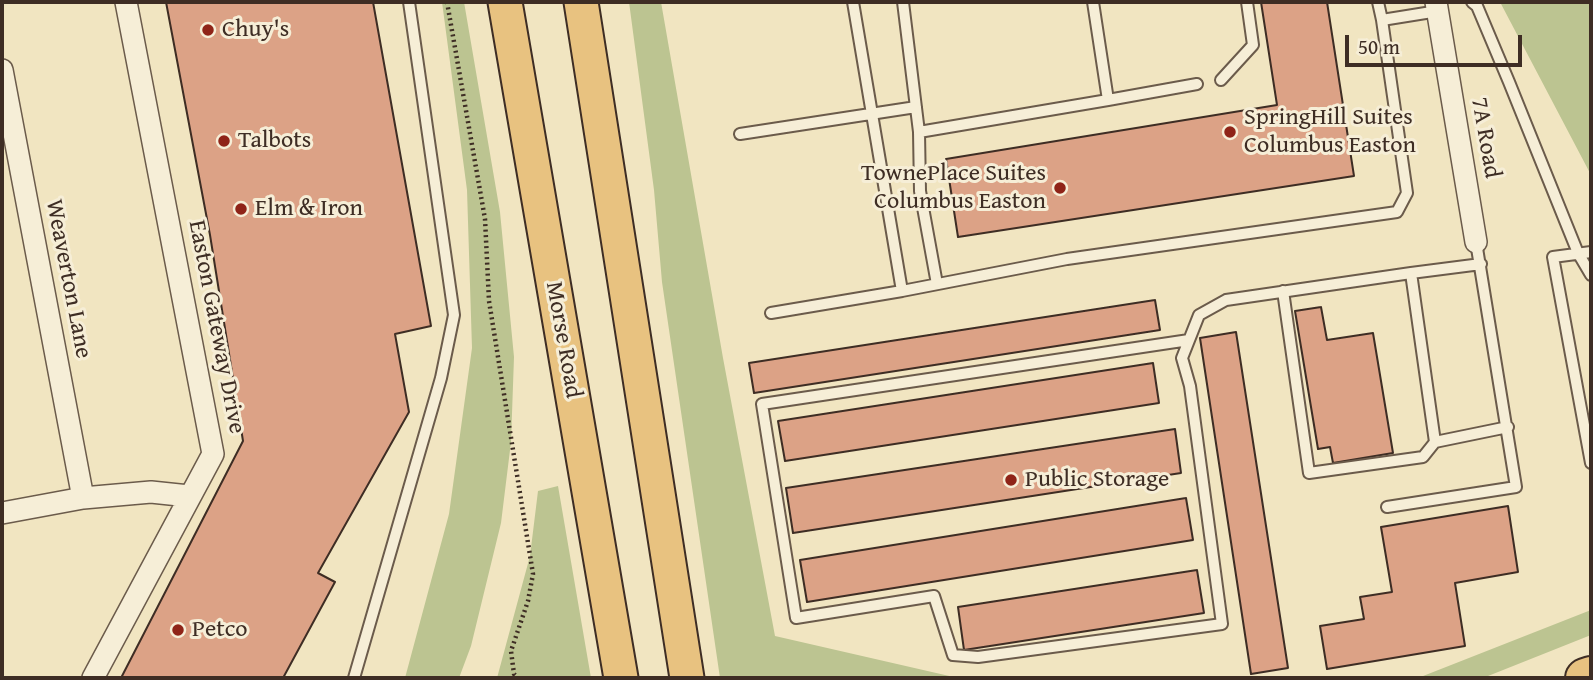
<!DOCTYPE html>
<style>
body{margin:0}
#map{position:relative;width:1593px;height:680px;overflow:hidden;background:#f1e5c1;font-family:"Gentium Book Plus",serif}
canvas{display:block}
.frame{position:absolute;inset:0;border:4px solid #3e2d24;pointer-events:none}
.scale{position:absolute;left:1345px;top:35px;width:177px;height:32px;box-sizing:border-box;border:4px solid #3e2d24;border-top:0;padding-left:9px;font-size:21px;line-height:24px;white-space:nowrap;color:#3e2d24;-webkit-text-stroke:5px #f6eed7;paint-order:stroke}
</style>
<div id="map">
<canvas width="1593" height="680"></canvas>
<div class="frame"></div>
<div class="scale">50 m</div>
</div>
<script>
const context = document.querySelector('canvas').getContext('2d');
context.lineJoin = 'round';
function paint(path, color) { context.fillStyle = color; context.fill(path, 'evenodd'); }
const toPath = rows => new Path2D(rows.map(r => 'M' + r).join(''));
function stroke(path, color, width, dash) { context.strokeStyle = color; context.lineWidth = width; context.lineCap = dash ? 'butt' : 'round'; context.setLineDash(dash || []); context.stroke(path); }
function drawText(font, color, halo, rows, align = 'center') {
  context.font = font + ' "Gentium Book Plus",serif'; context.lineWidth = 6; context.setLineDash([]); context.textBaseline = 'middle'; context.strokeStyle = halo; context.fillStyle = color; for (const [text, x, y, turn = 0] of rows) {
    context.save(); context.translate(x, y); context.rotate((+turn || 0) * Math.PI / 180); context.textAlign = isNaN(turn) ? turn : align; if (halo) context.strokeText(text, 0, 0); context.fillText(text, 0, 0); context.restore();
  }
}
const green = toPath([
 [442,2,464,2,500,212,514,357,511,442,501,523,471,646,459,678,405,678,449,514,472,348,467,190],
 [629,2,661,2,723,358,775,636,958,678,720,678,662,282,654,190],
 [1500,2,1591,2,1591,175],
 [558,486,591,678,497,678,530,556,538,491],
 [1591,610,1591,635,1483,678,1418,678]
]);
const building = toPath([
 [166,2,373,2,431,326,395,334,409,412,318,573,335,582,283,678,121,678,243,441,210,235,166,2],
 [1261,2,1327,2,1354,176,958,237,946,159,1277,105,1261,2],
 [1155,300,1160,330,754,393,749,363,1155,300],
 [1321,307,1327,340,1373,333,1393,453,1333,463,1330,447,1318,449,1295,311,1321,307],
 [1236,332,1288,668,1251,674,1200,338,1236,332],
 [1153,363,1159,403,785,461,778,421,1153,363],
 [1175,429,1181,473,793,533,786,488,1175,429],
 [1186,498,1193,540,807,602,800,560,1186,498],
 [1508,506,1518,572,1455,583,1465,646,1327,669,1320,626,1364,619,1360,597,1392,592,1381,527,1508,506],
 [1197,570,1204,613,964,650,958,607,1197,570]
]);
const path = toPath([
 [447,2,485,219,489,301,533,574,528,601,511,651,514,674,518,678]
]);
const service = toPath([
 [853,2,902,291],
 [903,2,919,132],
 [1378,2,1382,20,1438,11],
 [1472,2,1477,6,1509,82,1578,253,1591,275],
 [1221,80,1253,45,1247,2],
 [1108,100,1197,84],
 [740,134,916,107],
 [1591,252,1553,257,1591,463],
 [1481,264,1411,273,1435,442,1508,427],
 [937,284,920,191,919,132,1108,100,1093,2],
 [1283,291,1309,473,1423,457,1435,442],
 [771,313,902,291,1067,259,1397,212,1407,193,1382,20],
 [1189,340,762,404,796,618,934,596,953,655,978,657,1222,624,1190,386,1182,358,1199,315,1226,300,1411,273],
 [1387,507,1516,487,1476,242],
 [354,678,441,378,454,315,409,2]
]);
const minor = toPath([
 [1436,2,1476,242],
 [2,70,83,498],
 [2,513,83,498,151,492,189,496],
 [93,678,213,454,126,2]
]);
const primary = toPath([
 [505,2,621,678],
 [581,2,687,678]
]);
const motorway = toPath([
 [1585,678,1591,676]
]);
const markers = [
 [208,30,7,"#8f2418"],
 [1230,132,7,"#8f2418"],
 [224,141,7,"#8f2418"],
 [1060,188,7,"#8f2418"],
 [241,209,7,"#8f2418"],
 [1011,480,7,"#8f2418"],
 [178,630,7,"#8f2418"]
];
const poiNames = [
 ["Chuy's",222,30],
 ["SpringHill Suites",1244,118],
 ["Columbus Easton",1244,146],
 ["Talbots",238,141],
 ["TownePlace Suites",1046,174,"right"],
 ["Columbus Easton",1046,202,"right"],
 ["Elm & Iron",255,209],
 ["Public Storage",1025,480],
 ["Petco",192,630]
];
const streetNames = [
 ["7A Road",1485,138,80],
 ["Weaverton Lane",68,279,79],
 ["Easton Gateway Drive",216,327,79],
 ["Morse Road",563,340,80]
];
paint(green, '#bcc491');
paint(building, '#dca286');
stroke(building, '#3e2d24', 2);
stroke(service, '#6b5b4b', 14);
stroke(minor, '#6b5b4b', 24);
stroke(primary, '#3e2d24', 37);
stroke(motorway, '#3e2d24', 42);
stroke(path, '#3e2d24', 4.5, [2, 3.5]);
stroke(service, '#f6eed7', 10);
stroke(minor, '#f6eed7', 21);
stroke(primary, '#e8c280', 33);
stroke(motorway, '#e8c280', 38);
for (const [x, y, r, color] of markers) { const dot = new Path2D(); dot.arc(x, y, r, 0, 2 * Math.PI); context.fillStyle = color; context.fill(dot); stroke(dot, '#f6eed7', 2.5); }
drawText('24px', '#3e2d24', '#f6eed7', poiNames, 'left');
drawText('24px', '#3e2d24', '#f6eed7', streetNames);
</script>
